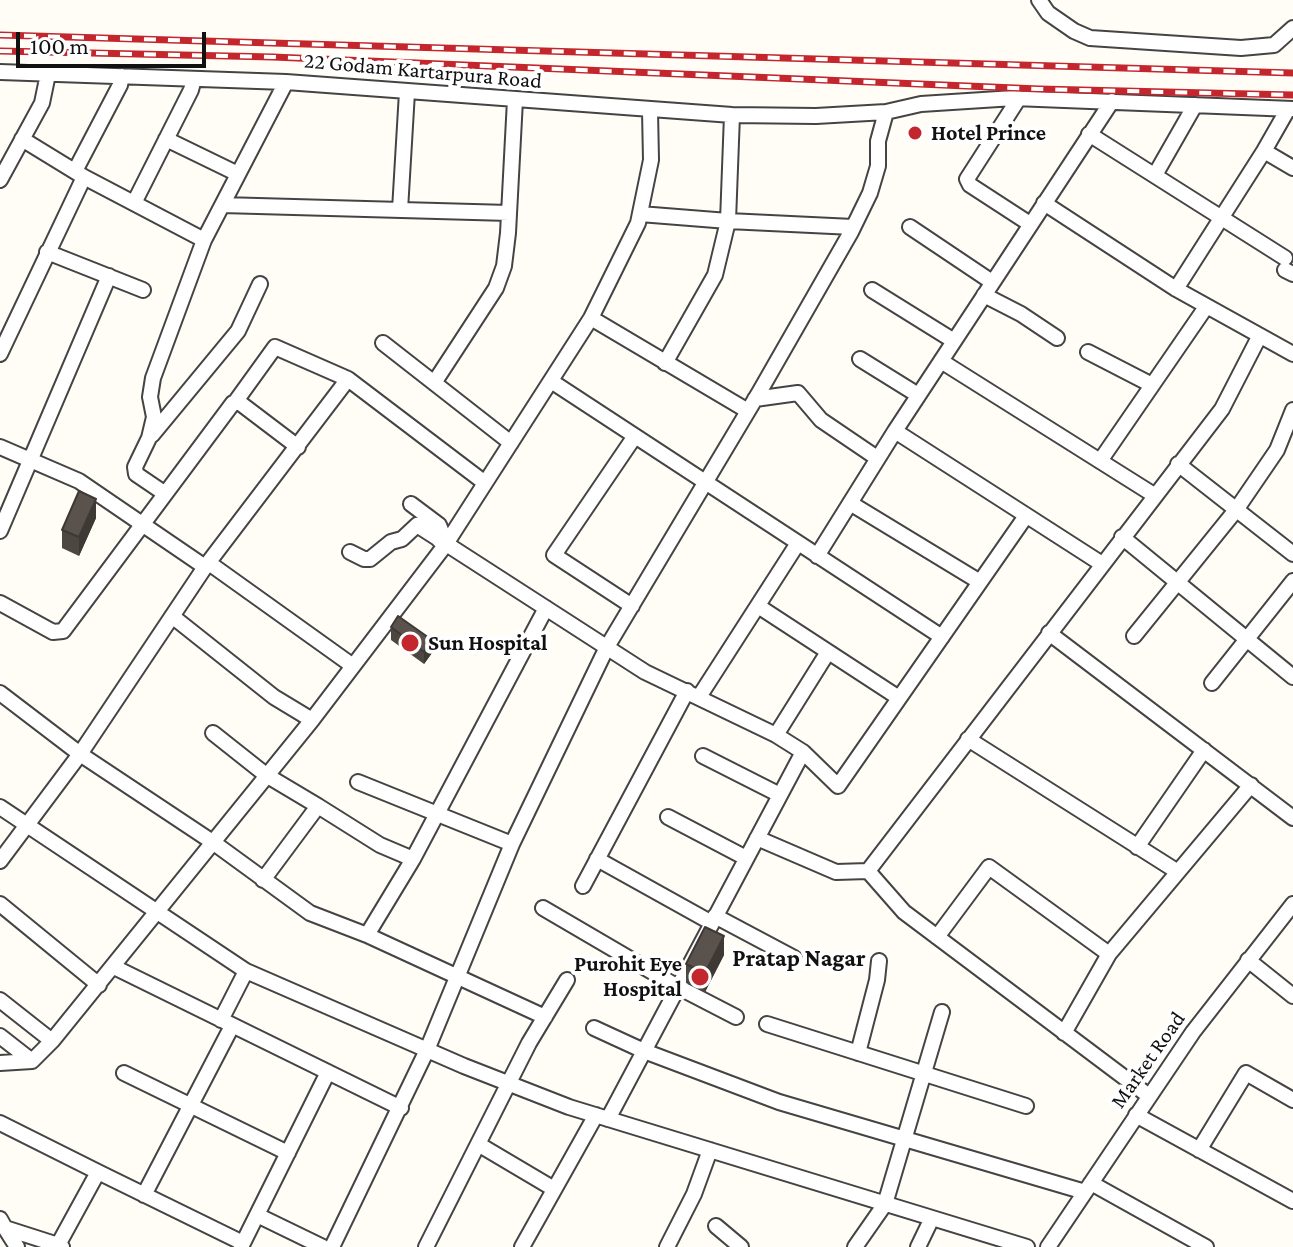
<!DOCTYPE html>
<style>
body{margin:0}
#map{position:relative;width:1293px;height:1247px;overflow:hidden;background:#fffdf5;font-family:"Crimson Pro",serif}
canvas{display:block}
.scale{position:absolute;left:16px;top:32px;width:190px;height:36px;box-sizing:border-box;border:4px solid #111;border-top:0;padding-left:10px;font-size:24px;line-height:28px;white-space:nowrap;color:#111;-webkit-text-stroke:6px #fff;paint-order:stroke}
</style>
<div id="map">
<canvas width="1293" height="1247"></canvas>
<div class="scale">100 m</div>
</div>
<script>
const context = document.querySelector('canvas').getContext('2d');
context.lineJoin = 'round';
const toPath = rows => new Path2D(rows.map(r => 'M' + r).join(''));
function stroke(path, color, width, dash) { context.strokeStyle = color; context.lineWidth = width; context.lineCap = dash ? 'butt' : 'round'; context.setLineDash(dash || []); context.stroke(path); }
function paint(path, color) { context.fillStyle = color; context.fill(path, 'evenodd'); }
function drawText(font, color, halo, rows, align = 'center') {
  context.font = font + ' "Crimson Pro",serif'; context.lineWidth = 8; context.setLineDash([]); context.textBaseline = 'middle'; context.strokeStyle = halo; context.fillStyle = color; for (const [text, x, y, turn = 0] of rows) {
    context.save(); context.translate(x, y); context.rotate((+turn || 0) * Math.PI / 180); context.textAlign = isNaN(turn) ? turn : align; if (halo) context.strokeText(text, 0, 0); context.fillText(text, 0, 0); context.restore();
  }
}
const minor = toPath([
 [1039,0,1048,13,1074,31,1090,38,1241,48,1274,45,1293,28],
 [0,72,286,82,732,115,816,116,886,112,921,104,1014,98,1293,109],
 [1019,98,967,179,970,185,1030,224],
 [1089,134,1285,258],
 [22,139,84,177,204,240],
 [166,139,238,174],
 [1264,151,1293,168],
 [75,171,120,85,122,76],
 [1155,175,1195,105],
 [0,180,42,103,48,74],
 [134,203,191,90,194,79],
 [1044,203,1176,289,1293,354],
 [222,205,509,213],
 [400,210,407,92],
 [640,214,728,221,853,227],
 [910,227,992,282],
 [47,252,143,290],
 [1285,270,1293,274],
 [1176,289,1264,151,1288,109],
 [872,290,954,341],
 [984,295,1021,314,1057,338],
 [591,318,748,411],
 [383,343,511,443],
 [1088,352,1152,385],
 [0,354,84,177],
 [860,359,918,395],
 [941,361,1154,495],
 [665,363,715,275,728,221,732,115],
 [551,381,942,637],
 [434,383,496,288,504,266,508,233,515,100],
 [755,399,798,393,821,420,877,458],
 [236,401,275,347,348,379],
 [895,431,1102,564],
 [152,435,238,331,260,284],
 [0,447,79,481,205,567],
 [1100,461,1206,307],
 [1178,464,1293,554],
 [164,493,136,474,135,467,149,438,154,417,150,397,153,378,204,240,286,82],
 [850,503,980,582],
 [411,504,439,525,441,530,439,540],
 [0,531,109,276],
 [1122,537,1293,677],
 [350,552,364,559,370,559,391,542,402,539,417,525,645,672,776,735,803,752,838,786,1026,516],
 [817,556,895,431,1112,101],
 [209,563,353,666],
 [0,603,53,632,63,631,233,403,240,403,298,447],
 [632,606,554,555,635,436],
 [758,606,899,698],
 [172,616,274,697,312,720],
 [1049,633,1293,818],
 [1134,636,1236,510,1277,450,1293,410],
 [1212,683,1293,581],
 [0,693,80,754,214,843,310,913,367,935,545,1017],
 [699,697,798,543],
 [213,733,266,775,318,806,263,880],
 [776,735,828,652],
 [968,739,1178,872],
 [703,756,780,795],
 [358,782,512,844],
 [318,806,380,845,413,859,546,608],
 [0,807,246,971,464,1066,569,1107,1027,1247],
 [668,817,746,858],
 [757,838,836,872,868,871],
 [1137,847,1204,750],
 [597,859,712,923],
 [0,861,80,754,205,567,348,379,485,483],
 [868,871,1222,409,1259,337],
 [868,871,904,912,1149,1096],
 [583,886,687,691],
 [0,904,99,985],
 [543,908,678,987,736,1017],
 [715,916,794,958],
 [367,935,413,859],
 [937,937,989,867,1109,954],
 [1248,960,1293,996],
 [114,967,401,1108],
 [0,1000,52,1041],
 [221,1020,246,971],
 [767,1024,1026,1106],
 [594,1028,644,1051,779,1102,1085,1192],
 [1064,1033,1109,954,1251,785],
 [0,1036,32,1061],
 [858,1053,877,980,879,961],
 [0,1063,32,1061,52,1041,312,720,446,544,591,318,638,223,651,160,650,111],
 [124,1073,288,1153],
 [1136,1115,1293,1201],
 [608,1119,803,752],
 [0,1123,98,1172],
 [478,1144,554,1189],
 [1199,1150,1246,1073,1293,1100],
 [1091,1183,1206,1247],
 [144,1195,232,1026],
 [257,1215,323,1247],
 [0,1219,5,1228,58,1245],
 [716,1226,741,1247],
 [5,1228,17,1247],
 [62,1247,58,1245,98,1172,243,1243],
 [241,1247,328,1072],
 [332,1247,427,1050,512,844,607,647,760,391,851,232,870,193,878,166,878,141,886,112],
 [426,1247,529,1043,567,980],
 [522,1247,596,1115],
 [667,1247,694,1194,710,1150],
 [855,1247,885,1204,942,1012],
 [918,1247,932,1218],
 [1048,1247,1193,1032,1293,904]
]);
const rail = toPath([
 [0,35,1293,73],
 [0,51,273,57,1039,89,1293,95]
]);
const wall = toPath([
 [96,518,79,556,62,548,62,530],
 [391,627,432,653,424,664,391,640],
 [724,955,705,992,686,983,686,964]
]);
const shadedWall = toPath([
 [96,499,96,518,79,556,79,537],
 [432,640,432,653,424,664,424,652],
 [724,936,724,955,705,992,705,973]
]);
const building = toPath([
 [79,491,96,499,79,537,62,530,79,491],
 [398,616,432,640,424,652,391,627,398,616],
 [705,927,724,936,705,973,686,964,705,927]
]);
const markers = [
 [915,133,8,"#c4262e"],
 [410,643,10,"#c4262e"],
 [700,977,10,"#c4262e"]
];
const streetNames = [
 ["22 Godam Kartarpura Road",423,71,5],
 ["Market Road",1148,1060,-55]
];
const poiNames = [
 ["Hotel Prince",931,133],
 ["Sun Hospital",428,643],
 ["Purohit Eye",682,964,"right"],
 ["Hospital",682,989,"right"]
];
const neighbourhoodNames = [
 ["Pratap Nagar",799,959]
];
stroke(minor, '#444', 18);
stroke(minor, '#fff', 14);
stroke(rail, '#c4262e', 7);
stroke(rail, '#fff', 4, [12]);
paint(wall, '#4d4742');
paint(shadedWall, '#3f3936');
paint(building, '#5a524d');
stroke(building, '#3f3936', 2);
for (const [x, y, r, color] of markers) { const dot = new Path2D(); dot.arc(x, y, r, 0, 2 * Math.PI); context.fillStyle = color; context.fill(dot); stroke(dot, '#fff', 3); }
drawText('22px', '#111', '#fff', streetNames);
drawText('bold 22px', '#111', '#fff', poiNames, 'left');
drawText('bold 24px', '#111', '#fff', neighbourhoodNames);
</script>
